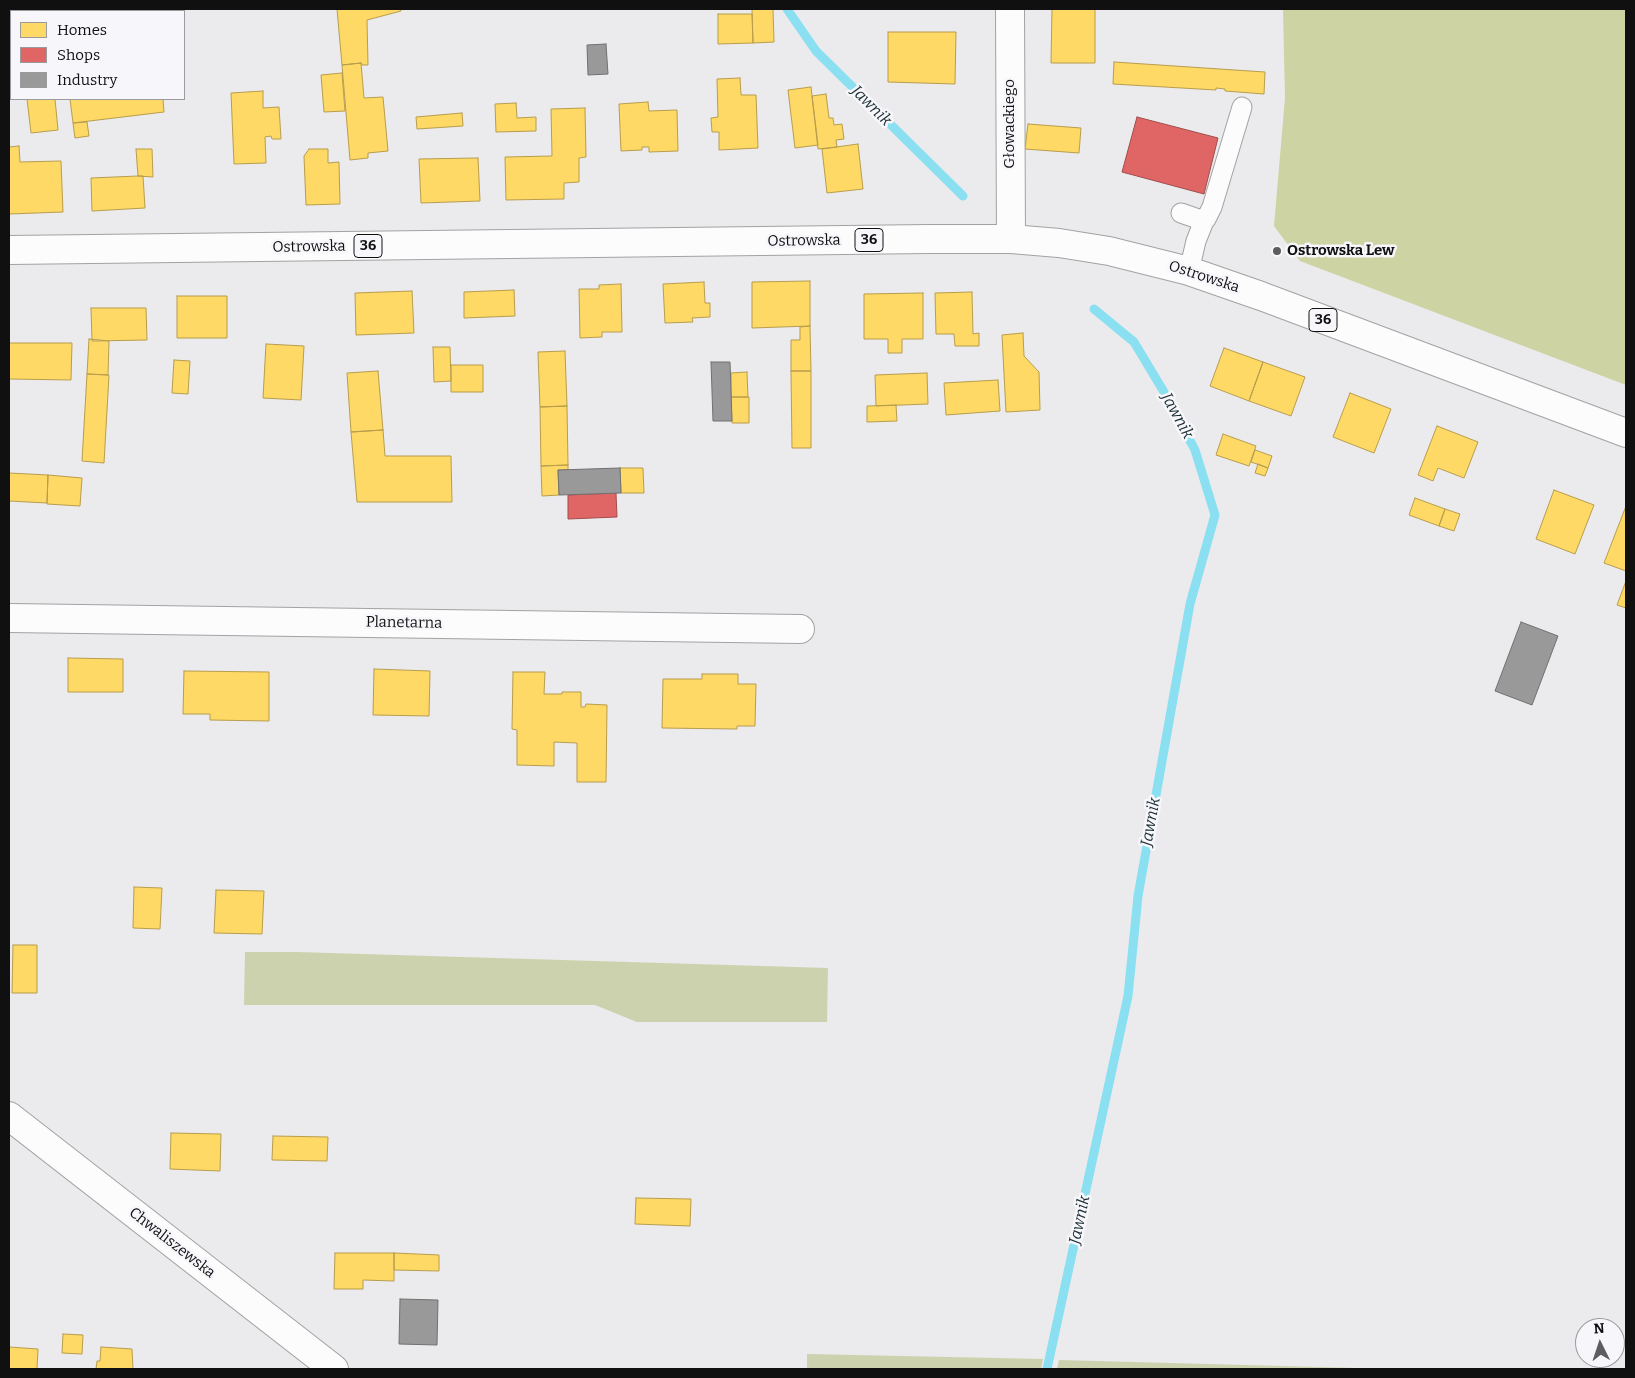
<!DOCTYPE html>
<meta charset="utf-8">
<style>
body{margin:0}
#map{position:relative;width:1635px;height:1378px;overflow:hidden;background:#ebeaec;font-family:Bitter,serif}
canvas{display:block}
.frame{position:absolute;inset:0;border:10px solid #101011;pointer-events:none}
.legend{position:absolute;left:10px;top:10px;width:175px;height:90px;box-sizing:border-box;background:#f7f6fa;border:1px solid #9b9a9d;margin:0;padding:6px 9px;list-style:none;font-size:15px;color:#101011}
.legend li{display:flex;align-items:center;gap:10px;height:25px}
.legend b{width:25px;border:1px solid #9b9a9d}
.north{position:absolute;left:1575px;top:1318px;width:50px;height:50px;box-sizing:border-box;background:#f7f6fa;border:1px solid #9b9a9d;border-radius:50%;rotate:356deg;font-size:14px;font-weight:700;line-height:20px;text-align:center;color:#101011}
.north::after{content:'';display:block;margin:auto;width:18px;height:22px;background:#5d5c5e;clip-path:polygon(50% 0,100% 100%,50% 72%,0 100%)}
</style>
<div id="map">
<canvas width="1635" height="1378"></canvas>
<div class="frame"></div>
<ul class="legend">
<li><b style="height:14px;background:#ffd966"></b>Homes</li>
<li><b style="height:14px;background:#e06666"></b>Shops</li>
<li><b style="height:14px;background:#999"></b>Industry</li>
</ul>
<div class="north">N</div>
</div>
<script>
const context = document.querySelector('canvas').getContext('2d');
context.lineJoin = 'round';
function paint(path, color) { context.fillStyle = color; context.fill(path, 'evenodd'); }
const toPath = rows => new Path2D(rows.map(r => 'M' + r).join(''));
function stroke(path, color, width, dash) { context.strokeStyle = color; context.lineWidth = width; context.lineCap = dash ? 'butt' : 'round'; context.setLineDash(dash || []); context.stroke(path); }
function drawText(font, color, halo, rows, align = 'center') {
  context.font = font + ' Bitter,serif'; context.lineWidth = 5; context.setLineDash([]); context.textBaseline = 'middle'; context.strokeStyle = halo; context.fillStyle = color; for (const [text, x, y, turn = 0] of rows) {
    context.save(); context.translate(x, y); context.rotate((+turn || 0) * Math.PI / 180); context.textAlign = isNaN(turn) ? turn : align; if (halo) context.strokeText(text, 0, 0); context.fillText(text, 0, 0); context.restore();
  }
}
const green = toPath([
 [245,952,296,952,828,968,827,1022,637,1022,595,1005,244,1005],
 [807,1354,1043,1359,1041,1369,807,1369],
 [1059,1360,1394,1369,1057,1369]
]);
const forest = toPath([
 [1283,9,1626,9,1626,385,1300,261,1274,226,1285,98]
]);
const homes = toPath([
 [337,9,400,9,401,11,367,20,368,65,362,65,361,63,342,65,337,9],
 [752,9,773,9,774,42,753,43,752,9],
 [1052,9,1095,9,1095,63,1051,63,1052,9],
 [718,14,752,14,753,43,718,44,718,14],
 [888,32,956,32,955,84,888,82,888,32],
 [1114,62,1265,72,1264,94,1225,91,1225,89,1216,88,1216,90,1113,84,1114,62],
 [361,63,364,98,383,97,388,151,368,153,368,158,350,160,342,65,361,63],
 [342,73,345,111,324,112,321,75,342,73],
 [740,78,741,95,756,95,758,148,719,150,719,132,712,132,711,118,718,117,717,79,740,78],
 [811,87,818,145,795,148,788,90,811,87],
 [263,91,263,108,279,107,281,139,272,139,271,136,265,137,266,163,234,164,231,93,263,91],
 [826,94,829,118,833,118,834,125,842,124,844,139,836,140,837,147,818,149,812,96,826,94],
 [27,99,55,99,58,130,31,133,27,99],
 [70,99,163,99,164,112,73,123,70,99],
 [648,102,649,111,677,110,678,151,649,152,649,147,642,147,642,150,621,151,619,104,648,102],
 [516,103,517,118,536,117,536,131,496,132,495,104,516,103],
 [585,108,586,157,579,158,579,182,564,183,564,199,506,200,505,157,552,156,551,109,585,108],
 [462,113,463,126,417,129,416,117,462,113],
 [87,122,89,136,75,138,73,123,87,122],
 [1028,124,1081,128,1079,153,1025,149,1028,124],
 [858,144,863,189,827,193,822,149,858,144],
 [19,146,20,162,61,161,63,212,9,214,9,147,19,146],
 [136,149,152,149,153,177,138,176,136,149],
 [309,149,328,149,328,163,339,162,340,204,306,205,304,156,309,149],
 [478,158,480,201,421,203,419,159,478,158],
 [138,176,143,176,145,208,92,211,91,178,138,176],
 [810,281,810,326,752,328,752,282,810,281],
 [704,282,705,303,710,303,710,317,692,318,693,322,665,323,663,284,704,282],
 [621,284,622,332,602,332,602,337,580,338,579,289,599,289,599,285,621,284],
 [514,290,515,316,464,318,464,292,514,290],
 [412,291,414,333,356,335,355,293,412,291],
 [972,292,973,334,979,333,979,346,955,346,954,334,936,334,935,293,972,292],
 [923,293,923,339,902,339,902,353,888,353,888,339,864,339,864,294,923,293],
 [177,296,227,296,227,338,177,338,177,296],
 [91,308,146,308,147,340,92,341,91,308],
 [810,326,811,371,791,371,791,340,800,340,800,327,810,326],
 [1023,333,1024,356,1039,372,1040,410,1006,412,1002,335,1023,333],
 [89,339,109,341,108,375,87,374,89,339],
 [9,343,72,343,71,380,9,379,9,343],
 [266,344,304,346,301,400,263,398,266,344],
 [433,347,450,347,451,381,434,382,433,347],
 [1224,348,1263,362,1249,401,1210,386,1224,348],
 [565,351,567,406,540,407,538,352,565,351],
 [174,360,190,361,188,394,172,393,174,360],
 [1263,362,1305,377,1291,416,1249,401,1263,362],
 [451,365,483,365,483,392,451,392,451,365],
 [378,371,383,430,351,432,347,373,378,371],
 [791,371,811,371,811,448,792,448,791,371],
 [747,372,748,397,731,397,731,373,747,372],
 [927,373,928,404,876,406,875,375,927,373],
 [87,374,109,375,104,463,82,461,87,374],
 [998,380,1000,411,946,415,944,383,998,380],
 [1350,393,1391,409,1374,453,1333,437,1350,393],
 [731,397,749,397,749,423,732,423,731,397],
 [896,405,897,421,867,422,867,406,896,405],
 [567,406,568,465,541,466,540,407,567,406],
 [1437,426,1478,442,1464,478,1438,468,1433,481,1418,475,1437,426],
 [383,430,385,456,451,456,452,502,357,502,351,432,383,430],
 [1223,434,1256,446,1249,466,1216,455,1223,434],
 [1255,450,1272,456,1268,468,1251,462,1255,450],
 [1258,464,1268,468,1265,476,1255,473,1258,464],
 [568,465,568,470,558,470,559,495,542,496,541,466,568,465],
 [620,468,643,468,644,493,621,493,620,468],
 [9,473,48,475,47,503,9,501,9,473],
 [48,475,82,478,80,506,47,504,48,475],
 [1554,490,1594,505,1575,554,1536,539,1554,490],
 [1415,498,1445,509,1439,526,1409,515,1415,498],
 [1626,506,1626,571,1604,563,1626,506],
 [1445,509,1460,514,1454,531,1439,526,1445,509],
 [1626,581,1626,608,1617,605,1626,581],
 [68,658,123,659,123,692,68,692,68,658],
 [374,669,430,671,429,716,373,715,374,669],
 [184,671,269,672,269,721,210,720,210,714,183,714,184,671],
 [513,672,545,672,544,694,562,694,562,692,581,692,581,707,585,707,586,704,607,705,606,782,577,782,577,743,554,742,554,766,517,765,517,730,512,729,513,672],
 [702,674,738,674,738,684,756,684,755,726,737,726,737,729,662,728,663,679,702,679,702,674],
 [134,887,162,888,160,929,133,928,134,887],
 [216,890,264,891,262,934,214,933,216,890],
 [13,945,37,945,37,993,12,993,13,945],
 [171,1133,221,1134,220,1171,170,1169,171,1133],
 [273,1136,328,1137,327,1161,272,1160,273,1136],
 [636,1198,691,1199,690,1226,635,1224,636,1198],
 [335,1253,394,1253,394,1281,363,1280,363,1289,334,1289,335,1253],
 [394,1253,439,1255,439,1271,394,1270,394,1253],
 [63,1334,83,1335,82,1354,62,1353,63,1334],
 [9,1347,38,1349,37,1369,9,1369,9,1347],
 [101,1347,132,1349,133,1369,96,1369,97,1361,100,1361,101,1347]
]);
const shops = toPath([
 [1137,117,1218,138,1204,194,1122,172,1137,117],
 [616,493,617,517,568,519,568,495,616,493]
]);
const industry = toPath([
 [606,44,608,74,588,75,587,45,606,44],
 [711,362,730,362,732,421,713,421,711,362],
 [620,468,621,493,559,495,558,470,620,468],
 [1521,622,1558,636,1532,705,1495,691,1521,622],
 [400,1299,438,1300,437,1345,399,1344,400,1299]
]);
const stream = toPath([
 [787,9,816,51,963,196],
 [1047,1369,1128,996,1138,896,1190,604,1215,515,1195,450,1164,392,1134,342,1094,309]
]);
const lane = toPath([
 [1181,213,1204,221,1196,241,1189,271],
 [1204,221,1206,219,1212,207,1242,107]
]);
const street = toPath([
 [1010,9,1011,239],
 [9,618,800,629],
 [9,1116,334,1369]
]);
const primary = toPath([
 [9,250,928,239,1011,239,1059,243,1109,251,1189,271,1261,296,1626,433]
]);
const markers = [
 [1277,251,5,"#5d5c5e"]
];
const shields = [
 [869,240,28],
 [368,246,28],
 [1323,320,28]
];
const shieldNames = [
 ["36",869,240],
 ["36",368,246],
 ["36",1323,320]
];
const streetNames = [
 ["Głowackiego",1010,124,-90],
 ["Ostrowska",804,241,-1],
 ["Ostrowska",309,247,-1],
 ["Ostrowska",1204,277,18],
 ["Planetarna",404,623,1],
 ["Chwaliszewska",172,1243,38]
];
const poiNames = [
 ["Ostrowska Lew",1287,251]
];
const waterNames = [
 ["Jawnik",871,106,45],
 ["Jawnik",1177,416,61],
 ["Jawnik",1151,822,-80],
 ["Jawnik",1080,1220,-78]
];
paint(green, '#cdd2ae');
paint(forest, '#ced3a4');
paint(homes, '#ffd966');
stroke(homes, '#b79d4c', 1);
paint(shops, '#e06666');
stroke(shops, '#a24c4c', 1);
paint(industry, '#999');
stroke(industry, '#707070', 1);
stroke(stream, '#8ae0f0', 9);
stroke(lane, '#a3a2a3', 21);
stroke(street, '#a3a2a3', 30);
stroke(primary, '#a3a2a3', 30);
stroke(lane, '#fcfcfc', 19);
stroke(street, '#fcfcfc', 28);
stroke(primary, '#fcfcfc', 28);
for (const [x, y, r, color] of markers) { const dot = new Path2D(); dot.arc(x, y, r, 0, 2 * Math.PI); context.fillStyle = color; context.fill(dot); stroke(dot, '#f7f6fa', 2); }
for (const [x, y, w] of shields) { const box = new Path2D(); box.roundRect(x - w / 2, y - 11.5, w, 23, 4); context.fillStyle = '#f7f6fa'; context.fill(box); stroke(box, '#101011', 1); }
drawText('bold 14px', '#101011', null, shieldNames);
drawText('15px', '#101011', '#f7f6fa', streetNames);
drawText('bold 15px', '#101011', '#f7f6fa', poiNames, 'left');
drawText('italic 16px', '#192e33', '#f7f6fa', waterNames);
</script>
